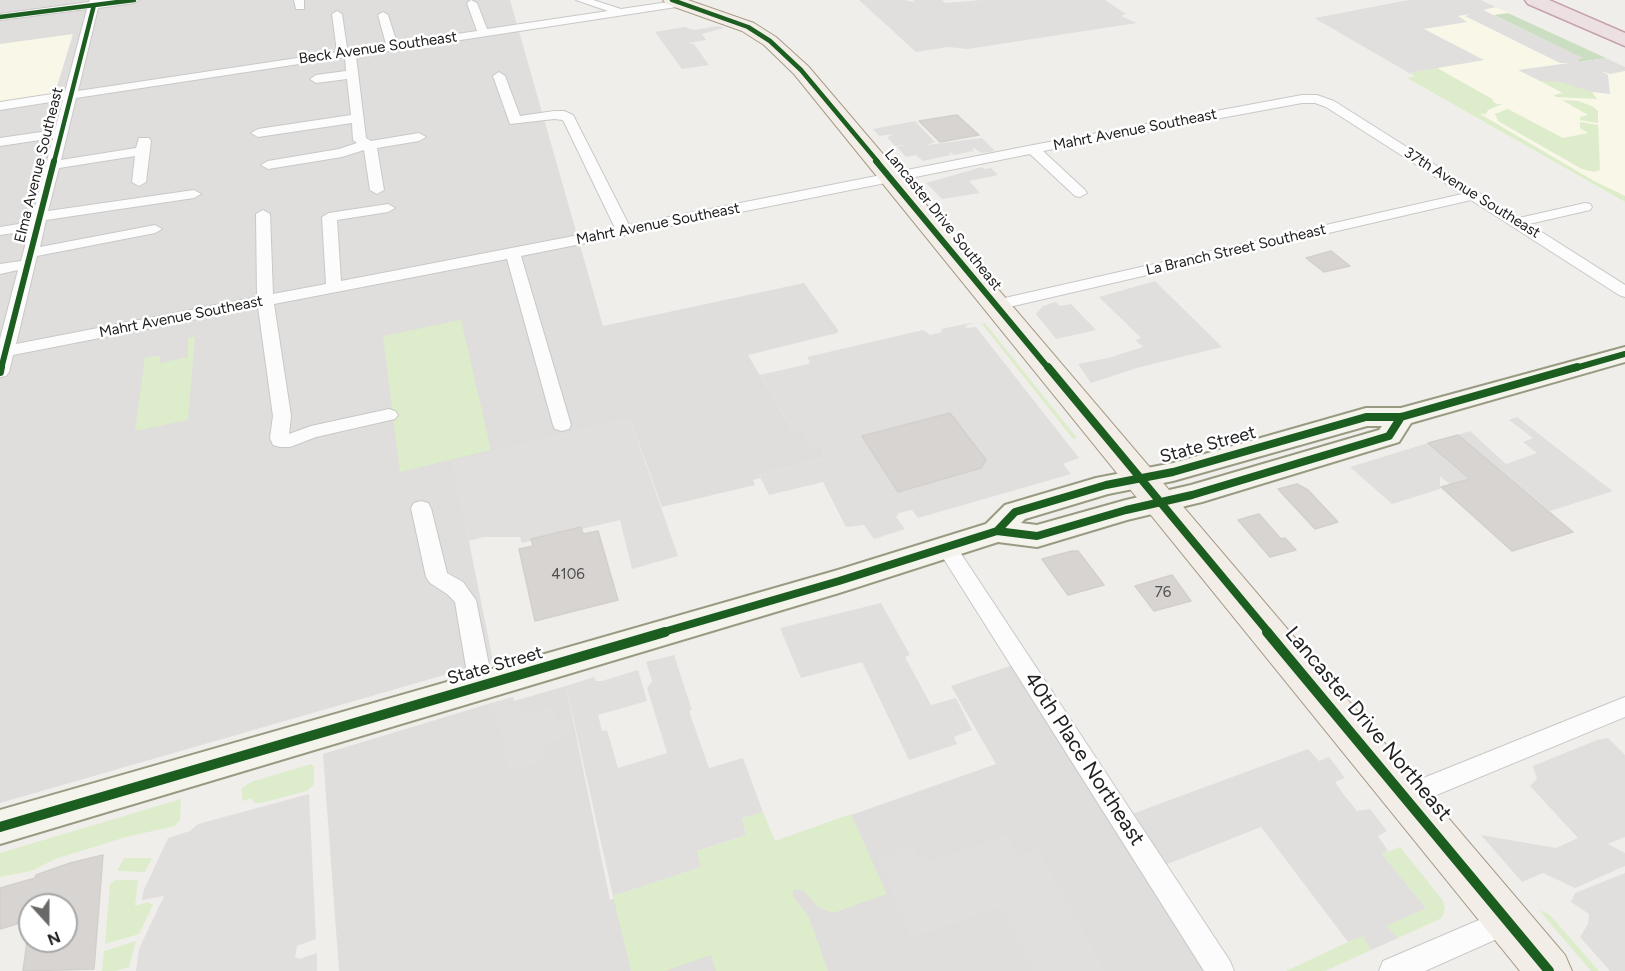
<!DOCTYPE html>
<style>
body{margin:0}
#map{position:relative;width:1625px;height:971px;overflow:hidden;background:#f0eeeb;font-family:Figtree,sans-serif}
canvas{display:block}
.north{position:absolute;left:18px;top:893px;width:60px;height:60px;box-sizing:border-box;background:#fff;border:2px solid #a7a7a7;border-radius:50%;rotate:159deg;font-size:16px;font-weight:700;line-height:24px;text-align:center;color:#222}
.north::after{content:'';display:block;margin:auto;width:21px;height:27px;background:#6a6968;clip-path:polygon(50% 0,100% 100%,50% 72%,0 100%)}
</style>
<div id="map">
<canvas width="1625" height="971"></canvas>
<div class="north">N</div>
</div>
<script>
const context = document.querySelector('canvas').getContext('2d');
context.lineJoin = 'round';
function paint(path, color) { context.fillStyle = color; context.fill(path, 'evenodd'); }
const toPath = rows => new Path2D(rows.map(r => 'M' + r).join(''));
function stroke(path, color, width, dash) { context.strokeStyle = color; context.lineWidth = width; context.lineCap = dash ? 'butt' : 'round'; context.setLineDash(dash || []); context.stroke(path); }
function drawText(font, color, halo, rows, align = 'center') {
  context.font = font + ' Figtree,sans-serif'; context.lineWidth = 5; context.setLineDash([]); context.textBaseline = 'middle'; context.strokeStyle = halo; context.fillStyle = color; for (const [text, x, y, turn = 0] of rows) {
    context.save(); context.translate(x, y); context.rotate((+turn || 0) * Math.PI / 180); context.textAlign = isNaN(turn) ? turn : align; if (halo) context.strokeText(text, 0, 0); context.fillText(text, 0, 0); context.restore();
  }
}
const residential = toPath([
 [0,0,510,0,603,326,804,283,838,330,837,333,748,355,793,431,803,429,813,445,822,448,826,458,759,475,761,478,753,480,755,485,662,507,630,419,453,462,493,661,0,803],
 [1013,665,1206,971,339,971,323,754,488,704,513,697,514,701,566,686,610,900,996,764,951,686]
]);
const education = toPath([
 [1408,0,1481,0,1625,67,1625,202,1407,78,1415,76,1314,18],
 [73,34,54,96,0,104,0,44]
]);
const grass = toPath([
 [1437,68,1494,100,1492,101,1497,104,1502,104,1488,110,1486,114,1480,114,1594,181,1625,196,1625,202,1407,78,1415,76,1409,73],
 [1540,81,1555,81,1578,85,1592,92,1597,99,1556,97,1554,95,1563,93],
 [1562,100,1578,101,1592,106,1598,111,1598,123,1580,120,1580,117,1588,115],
 [1508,109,1563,138,1588,133,1580,128,1580,122,1598,125,1600,170,1594,172,1582,169,1498,121,1495,114],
 [461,320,491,450,400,472,383,336],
 [985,323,1077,438,1073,439,982,324],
 [195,337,188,420,135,431,145,357,160,356,160,363,188,357,188,338],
 [311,764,314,767,314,784,307,791,261,803,255,803,251,798,244,801,242,799,242,788,251,782],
 [181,799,180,820,175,826,126,837,55,859,31,871,0,877,0,853],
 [763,812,775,841,851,814,887,894,833,913,818,907,803,890,793,890,793,897,808,915,828,971,716,971,711,955,665,971,631,971,613,896,701,867,697,851,746,835,742,818],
 [1400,847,1442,899,1445,909,1442,918,1398,938,1385,926,1426,908,1382,854],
 [124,858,152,858,145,872,117,871],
 [115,880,138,880,135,906,148,902,153,905,139,934,105,944,110,884],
 [1539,910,1549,914,1599,971,1591,971],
 [1363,935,1371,950,1325,971,1286,971],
 [136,941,129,967,115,971,102,971,104,951]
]);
const forest = toPath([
 [1508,13,1606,58,1579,62,1576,59,1582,58,1494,15]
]);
const parking = toPath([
 [859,0,905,0,913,2,914,0,942,0,945,3,982,0,1105,0,1126,14,1121,16,1137,23,968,49,948,47,916,52],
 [1408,0,1481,0,1496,7,1483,10,1583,58,1576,60,1579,62,1606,58,1625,67,1625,71,1610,74,1601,71,1608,75,1610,94,1592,92,1561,82,1540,81,1518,70,1569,63,1560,63,1465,16,1470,14,1458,16,1467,22,1424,29,1484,60,1409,73,1314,18],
 [718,26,724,28,702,34,706,40,688,43,694,44,709,65,682,69,655,32,685,27,694,30],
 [915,121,935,142,927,145,982,138,995,151,982,153,972,147,974,151,954,155,949,151,951,155,923,161,916,155,906,157,897,147,906,145,895,146,887,137,895,134,879,136,873,129],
 [982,167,985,169,991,168,998,175,969,181,980,193,942,199,926,183],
 [1155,281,1222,347,1137,368,1091,383,1078,364,1108,358,1143,347,1135,340,1141,338,1099,297],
 [1056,302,1060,306,1071,304,1096,330,1056,339,1036,314,1043,306],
 [976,322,967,325,965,328,976,327,1079,458,1063,464,1071,474,918,518,912,510,899,513,896,517,905,529,874,539,864,525,846,527,823,482,769,495,759,475,826,458,822,448,813,445,803,429,793,431,760,375,808,364,810,362,807,357,923,330,930,335,942,332,941,329],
 [1517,417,1611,490,1613,491,1550,511,1458,435,1470,431,1506,464,1537,453,1523,442,1533,438,1509,420],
 [630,419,678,556,632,569,620,520,522,543,520,537,484,537,469,541,452,462],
 [1428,443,1470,479,1451,485,1440,476,1440,489,1392,504,1350,467],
 [881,603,910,655,905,657,931,705,956,698,972,730,954,737,957,744,909,760,862,662,801,678,780,628],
 [674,655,692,710,689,711,709,768,743,758,763,812,742,818,746,835,697,851,701,867,613,896,566,686,594,677,596,681,602,681,638,670,647,701,598,715,602,731,607,730,618,768,667,753,647,688,652,681,646,662],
 [513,697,514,704,519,704,521,710,525,714,554,705,557,723,567,720,571,734,540,747,546,760,509,773,495,709,490,710,488,704],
 [1608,738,1625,755,1625,837,1608,844,1625,853,1625,866,1575,888,1543,873,1522,882,1481,835,1556,848,1578,838,1530,786,1537,779,1533,766,1597,740],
 [1308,749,1319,761,1329,757,1345,778,1335,782,1344,795,1357,811,1370,809,1387,831,1378,836,1388,851,1382,854,1426,908,1386,926,1398,938,1371,950,1363,936,1348,942,1261,827,1165,865,1132,814],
 [309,794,316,939,297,946,295,957,299,959,317,953,317,971,136,971,139,949,164,896,142,900,143,892,168,838,190,831,198,824],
 [1007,835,1019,855,1038,849,1105,971,1034,971,1002,907,911,938,877,859,913,845,918,856,922,855,926,863],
 [1625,873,1625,971,1610,971,1580,937,1588,924,1589,914,1571,902,1575,893]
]);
const building = toPath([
 [957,115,979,135,940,142,919,121,957,115],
 [1331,251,1350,266,1324,272,1306,258,1331,251],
 [950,413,986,460,981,468,898,492,862,436,950,413],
 [1458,435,1547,510,1573,532,1512,551,1441,487,1470,479,1428,443,1458,435],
 [1297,484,1308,490,1338,522,1315,529,1278,489,1297,484],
 [1259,514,1281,539,1285,538,1296,550,1270,557,1238,520,1259,514],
 [581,527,583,534,598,531,618,600,535,621,519,549,533,546,531,539,581,527],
 [1072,551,1078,551,1104,585,1068,595,1042,559,1072,551],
 [1172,575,1191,601,1154,611,1135,586,1172,575],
 [103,855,94,969,23,971,27,941,66,941,66,905,30,905,30,920,0,929,0,888,35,878,36,875,70,863,103,855]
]);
const street = toPath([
 [90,0,139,0,134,3,98,8,78,91,337,52,332,14,337,11,342,14,347,48,353,49,386,44,378,15,383,12,388,15,397,43,477,31,467,3,471,0,477,3,487,29,608,11,576,0,593,0,621,9,682,0,688,3,683,6,356,56,366,138,371,141,419,133,426,137,419,141,377,148,384,190,377,194,370,190,364,150,342,157,268,169,261,165,268,161,339,149,357,143,353,140,352,123,258,137,251,133,258,129,351,115,347,79,316,83,310,79,316,75,346,71,345,57,76,98,61,160,136,148,139,138,149,138,151,141,146,182,139,186,132,182,135,156,59,168,48,211,194,190,201,194,194,198,46,220,40,247,155,225,162,229,155,233,37,256,16,344,257,297,256,214,263,210,270,214,273,294,326,284,322,217,329,213,388,204,395,208,388,212,337,220,341,281,615,228,563,120,554,119,510,124,493,76,499,72,505,76,520,116,554,111,564,111,573,115,629,225,1033,145,1302,95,1317,95,1334,101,1519,218,1585,203,1590,204,1592,207,1590,210,1529,224,1625,285,1625,297,1619,295,1471,200,996,310,988,305,996,300,1462,194,1326,107,1315,103,1302,103,1043,151,1085,190,1087,193,1080,197,1075,196,1030,154,521,256,571,425,569,429,562,431,555,429,553,425,507,259,274,304,291,416,289,434,311,426,389,409,395,411,398,415,395,419,316,437,290,447,280,447,273,445,270,438,273,416,258,307,13,355,9,372,6,376,0,377,0,339,18,270,0,274,0,264,21,261,29,231,0,235,0,227,31,222,53,138,0,146,0,138,55,130,63,100,0,110,0,102,65,92,87,9,0,20,0,14,89,2,90,0],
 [294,0,304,0,304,9,296,9,294,0],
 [421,501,428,503,431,508,447,573,463,582,476,600,493,685,489,692,481,694,473,692,469,685,455,602,447,594,430,583,426,577,411,508,414,503,421,501],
 [947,541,954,543,1230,961,1234,971,1204,971,940,553,937,548,940,543,947,541],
 [1625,697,1625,717,1405,808,1396,805,1392,797,1396,789,1625,697],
 [1507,908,1517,912,1521,921,1517,930,1425,971,1379,971,1383,961,1507,908]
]);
const secondary = toPath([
 [1625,347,1625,362,1411,423,1399,442,1202,502,1127,520,1037,547,998,542,839,593,0,844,0,810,838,570,986,524,1005,505,1096,478,1173,463,1366,408,1401,408,1625,347],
 [1367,426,1382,426,1379,430,1191,485,1126,500,1037,525,1021,523,1025,519,1108,494,1173,481,1367,426]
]);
const primary = toPath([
 [663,0,688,0,754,23,776,37,808,66,1565,955,1572,971,1520,971,794,74,764,45,742,31,666,4,663,0]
]);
const highway = toPath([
 [1525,0,1549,0,1625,33,1625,46,1528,4,1525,0]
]);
const cyclewayFar3 = toPath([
 [672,0,748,27,770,41,801,70,878,162],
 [0,17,134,0],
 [54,162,94,5]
]);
const cyclewayFar2 = toPath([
 [876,161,1049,369],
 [1,369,54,161],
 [1572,369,1625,354]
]);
const cyclewayFar1 = toPath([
 [1048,367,1269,633],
 [0,372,1,367],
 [997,531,1015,512,1106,485,1173,472,1366,417,1401,417,1577,367],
 [660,633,839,581,997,531,1037,536,1126,510,1192,495,1389,436,1401,417]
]);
const cycleway = toPath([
 [1267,632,1549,971],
 [0,827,665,632]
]);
const farStreetnames = [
 ["Beck Avenue Southeast",378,48,-8],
 ["Mahrt Avenue Southeast",1135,130,-11],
 ["Elma Avenue Southeast",39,165,-76],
 ["37th Avenue Southeast",1472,193,32],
 ["Lancaster Drive Southeast",943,220,51],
 ["Mahrt Avenue Southeast",658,224,-11],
 ["La Branch Street Southeast",1236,250,-13],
 ["Mahrt Avenue Southeast",181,317,-11]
];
const numberNames = [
 ["4106",568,575],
 ["76",1163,593]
];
const streetNames = [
 ["State Street",1208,445,-15],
 ["State Street",495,666,-16]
];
const nearStreetnames = [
 ["Lancaster Drive Northeast",1368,724,50],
 ["40th Place Northeast",1084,759,57]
];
paint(residential, '#dfdedc');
paint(education, '#f8f7e8');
paint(grass, '#ddeccb');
paint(forest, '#cbdec1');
paint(parking, '#e0dfde');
paint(building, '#d7d4d2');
stroke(building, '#d3d0cc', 1.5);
stroke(street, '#c9c8c7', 2);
stroke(secondary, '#999a82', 4);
stroke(primary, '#a79c86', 2);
stroke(highway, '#c5a2ac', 3);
paint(street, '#fdfcfc');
paint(secondary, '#f4f4ed');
paint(primary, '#f3ede7');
paint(highway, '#ece0e2');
stroke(cyclewayFar3, '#1b5e20', 4.5);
stroke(cyclewayFar2, '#1b5e20', 6);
stroke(cyclewayFar1, '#1b5e20', 8);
stroke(cycleway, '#1b5e20', 10);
drawText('15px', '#222', '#fff', farStreetnames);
drawText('15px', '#4f4e4e', null, numberNames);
drawText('18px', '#222', '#fff', streetNames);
drawText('21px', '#222', '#fff', nearStreetnames);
</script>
